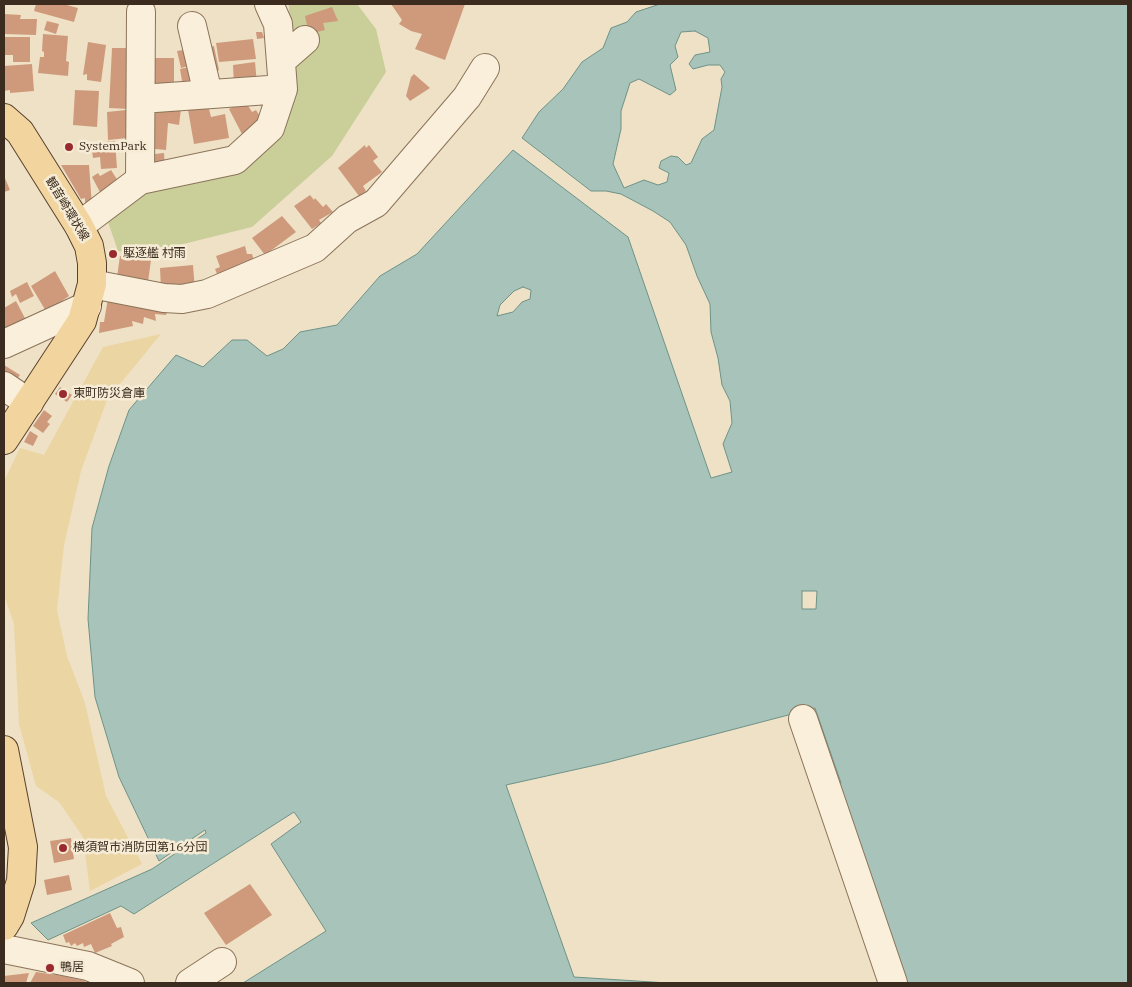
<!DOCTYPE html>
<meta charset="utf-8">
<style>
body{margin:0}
#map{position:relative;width:1132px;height:987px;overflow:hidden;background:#efe1c6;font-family:"IBM Plex Serif",serif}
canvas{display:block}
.frame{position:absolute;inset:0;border:5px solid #3b2c1f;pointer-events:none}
</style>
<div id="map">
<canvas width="1132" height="987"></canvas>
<div class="frame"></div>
</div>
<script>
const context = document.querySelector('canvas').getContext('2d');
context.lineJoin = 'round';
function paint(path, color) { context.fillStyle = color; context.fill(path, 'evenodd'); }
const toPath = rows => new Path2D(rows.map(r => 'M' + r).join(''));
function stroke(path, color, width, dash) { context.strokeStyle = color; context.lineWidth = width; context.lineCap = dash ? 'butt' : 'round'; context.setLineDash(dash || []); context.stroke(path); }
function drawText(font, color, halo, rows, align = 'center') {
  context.font = font + ' "IBM Plex Serif","Noto Sans JP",serif'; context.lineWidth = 5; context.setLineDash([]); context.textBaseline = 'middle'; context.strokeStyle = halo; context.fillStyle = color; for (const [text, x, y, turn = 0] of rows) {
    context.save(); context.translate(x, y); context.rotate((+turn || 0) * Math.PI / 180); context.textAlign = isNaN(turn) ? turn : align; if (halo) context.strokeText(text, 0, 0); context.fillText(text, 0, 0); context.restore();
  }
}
const green = toPath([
 [289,4,357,4,376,29,386,72,332,156,252,227,143,254,118,251,108,222,132,197,286,127]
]);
const sand = toPath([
 [161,334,107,400,81,471,64,545,57,610,67,656,85,703,106,796,142,864,90,891,83,837,59,802,36,786,19,724,14,624,4,595,4,481,20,448,44,455,103,347]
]);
const water = toPath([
 [660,4,1128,4,1128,983,900,983,836,789,841,783,815,708,605,763,506,785,574,977,668,983,243,983,326,931,271,844,301,822,294,812,134,914,121,906,48,940,31,923,152,869,206,833,205,830,159,861,119,777,95,697,88,619,92,528,109,466,129,410,176,355,203,367,232,340,247,340,267,356,283,349,300,332,337,325,380,276,417,254,513,150,628,237,711,478,732,472,723,444,732,423,730,401,722,385,718,358,711,332,710,304,697,276,686,245,670,222,653,211,621,194,606,191,591,191,522,138,539,112,563,89,582,62,603,48,611,28,627,22,636,12,660,4],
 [695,31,708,38,710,52,695,55,689,64,693,69,708,65,720,65,725,72,721,79,722,87,714,130,702,139,691,163,686,165,678,157,671,156,661,161,659,168,669,173,667,182,658,185,644,180,624,188,613,164,621,129,621,111,630,83,639,79,670,95,676,90,670,65,678,57,675,46,681,32,695,31],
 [523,287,531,290,530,299,522,302,513,312,497,316,500,305,514,291,523,287],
 [802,591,817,591,816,609,802,609,802,591]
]);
const building = toPath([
 [36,4,63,4,78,8,74,22,34,11],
 [391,4,465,4,445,60,415,49,422,34,411,31,399,24,402,20],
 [332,7,338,21,323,23,325,30,309,34,305,16],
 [4,14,21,15,20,19,37,19,36,35,4,34],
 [47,21,59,24,56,34,44,30],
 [256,32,262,32,264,38,257,39],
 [43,34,68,36,66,61,69,62,68,76,38,73,40,57,44,57,44,52,42,51],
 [4,37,30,37,30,62,13,62,13,55,4,55],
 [253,39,256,59,219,62,216,43],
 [88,42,106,45,101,82,87,80,87,74,83,75],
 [214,46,219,70,207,73,203,48],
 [112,48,132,48,129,109,109,108],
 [189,49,193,65,181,68,177,51],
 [149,58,174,58,174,85,149,85],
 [255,62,257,84,234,86,233,65],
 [32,64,34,91,10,93,10,90,4,91,4,66],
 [198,65,203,90,184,93,180,69],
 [414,74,430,88,410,101,406,96,411,77],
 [75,90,99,91,97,127,73,125],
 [207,101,211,117,225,114,229,138,194,144,187,104],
 [245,101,252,112,256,110,262,120,244,138,229,109],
 [149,106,181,109,179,125,168,123,166,150,145,148],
 [126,110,127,138,108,140,107,112],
 [115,141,117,168,101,169,100,157,93,158,91,143],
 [365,145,366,148,369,145,378,157,373,161,382,172,363,186,366,191,359,196,338,168],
 [164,153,165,166,146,167,146,155],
 [61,165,89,165,92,206,85,206,85,198,81,199],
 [111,170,120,184,101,194,92,177,98,173,100,176],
 [4,176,10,190,4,192],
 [310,195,314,200,315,198,323,207,326,204,333,212,319,220,321,223,312,229,294,206],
 [282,216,296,232,265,255,252,238],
 [245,246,247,254,252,254,255,263,219,279,215,269,220,267,216,256],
 [120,256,151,260,148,282,117,277],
 [193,265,195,290,161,289,160,268],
 [55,271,69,296,59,303,61,306,47,313,31,286],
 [27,282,34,296,20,303,16,294,12,297,10,291],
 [108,298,170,304,166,315,155,314,156,321,144,317,143,324,132,321,133,326,99,333,100,322,104,322],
 [16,301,28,324,4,336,4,308],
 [4,365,20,375,13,385,4,380],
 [60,387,72,395,67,402,55,394],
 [44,410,52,416,47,422,50,424,43,433,33,426],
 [30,431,38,436,33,446,24,442],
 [71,838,74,859,54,863,50,841],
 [69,875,72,890,47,895,44,880],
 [250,884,272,915,226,945,204,913],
 [110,913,117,928,121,927,124,937,111,944,112,946,95,953,91,944,84,947,83,943,77,946,75,943,71,946,69,942,66,943,63,935],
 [36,972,64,976,85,981,84,983,30,983],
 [29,973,26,983,4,983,4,976]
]);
const minor = toPath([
 [192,26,208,94],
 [281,61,305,40],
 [141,99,283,89],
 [140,180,141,12],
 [79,226,140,180,235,160,270,128,283,89,278,24,269,4],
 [92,284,164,298,182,299,207,294,315,248,347,219,376,203,467,97,485,68],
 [4,344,87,306],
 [4,386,29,403],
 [803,719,893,983],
 [4,949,88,966,130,983],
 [190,983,222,962]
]);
const major = toPath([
 [4,118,20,132,79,226,89,246,92,263,92,284,82,321,4,440],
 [4,750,23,847,21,881,10,916,4,926]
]);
const markers = [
 [69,147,5,"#9b2a2f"],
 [113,254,5,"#9b2a2f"],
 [63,394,5,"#9b2a2f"],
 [63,848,5,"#9b2a2f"],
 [50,968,5,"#9b2a2f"]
];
const poiNames = [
 ["SystemPark",79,147],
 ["駆逐艦 村雨",123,254],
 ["東町防災倉庫",73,394],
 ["横須賀市消防団第16分団",73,848],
 ["鴨居",60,968]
];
const streetNames = [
 ["観音崎環状線",67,209,59]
];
paint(green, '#cace99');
paint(sand, '#ebd5a3');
paint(water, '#a7c3ba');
stroke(water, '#6e9287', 1);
paint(building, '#ce9a7b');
stroke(minor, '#8b735b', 30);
stroke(major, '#59412f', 30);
stroke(minor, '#faefda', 28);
stroke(major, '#f2d59e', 28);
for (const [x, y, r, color] of markers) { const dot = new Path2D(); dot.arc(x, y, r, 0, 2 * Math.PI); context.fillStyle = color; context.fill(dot); stroke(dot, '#f6ecd6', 2); }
drawText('12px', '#3b2c1f', '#f6ecd6', poiNames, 'left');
drawText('12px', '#3b2c1f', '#f6ecd6', streetNames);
</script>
